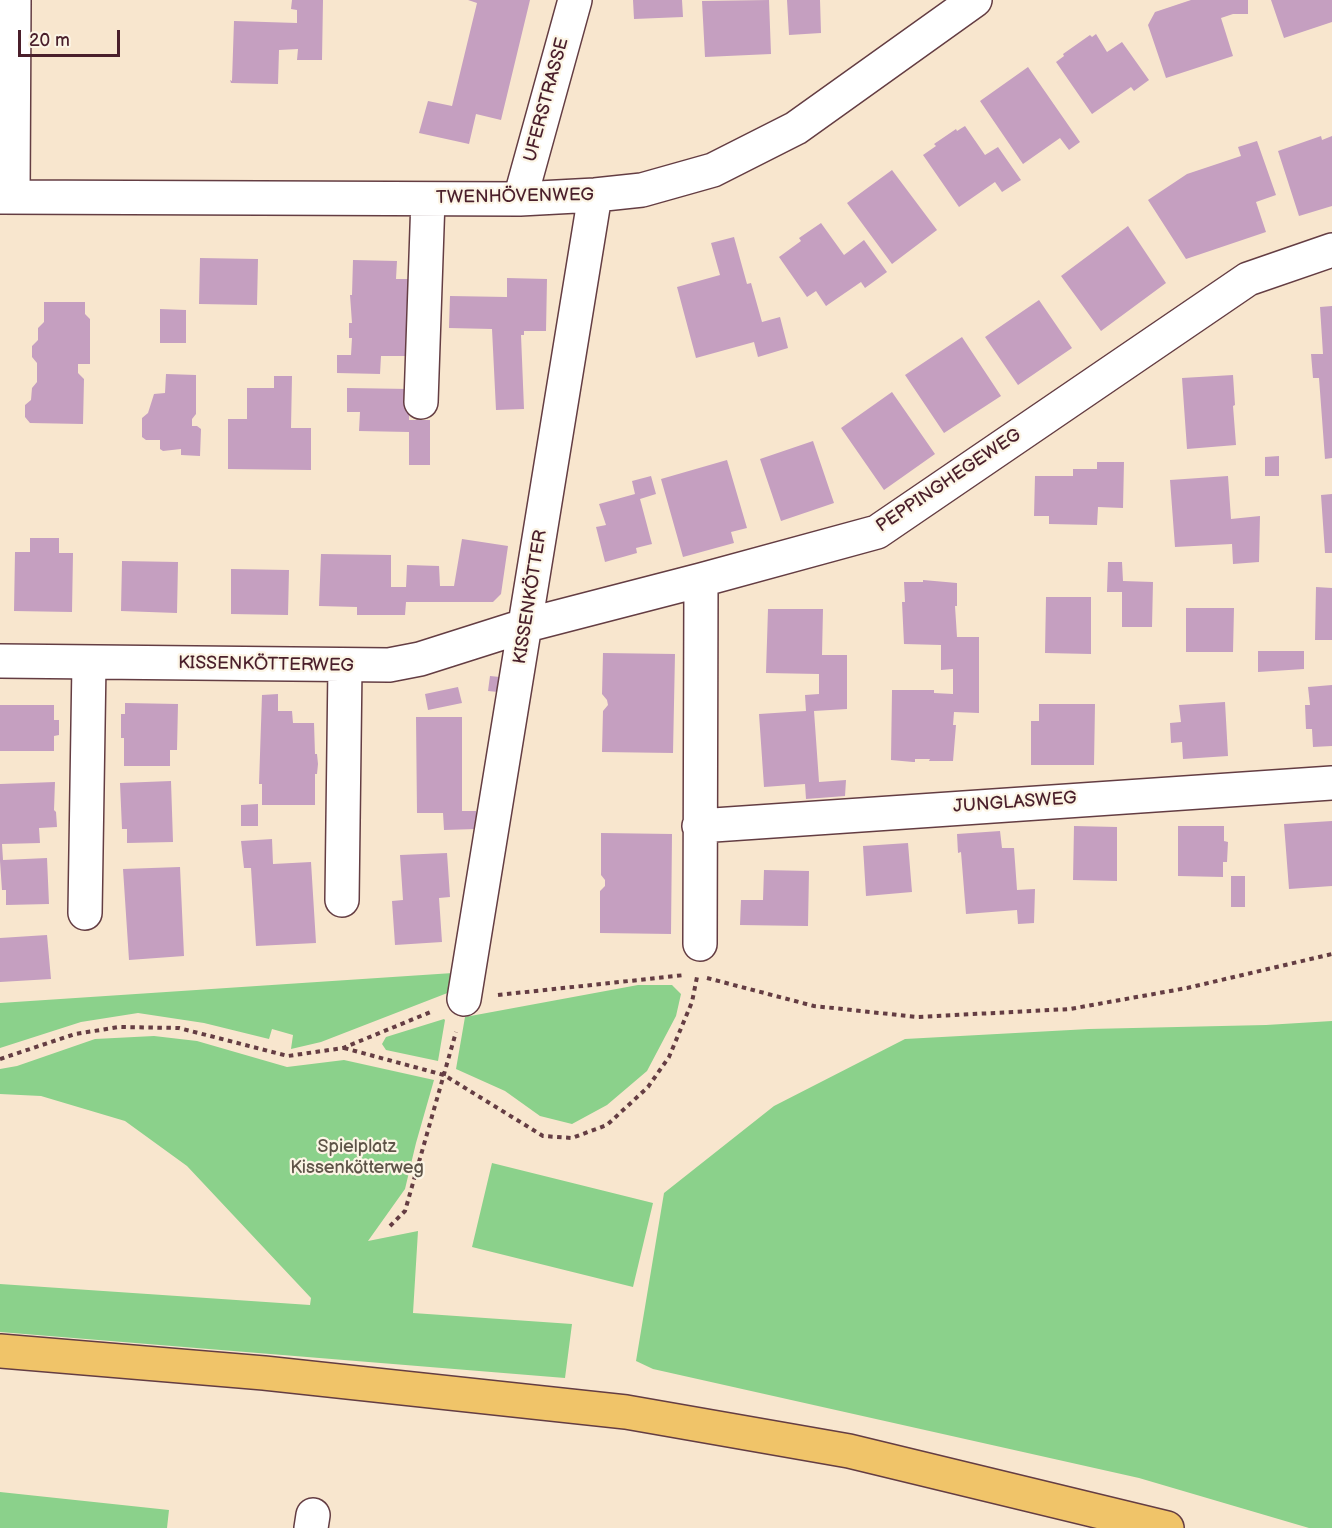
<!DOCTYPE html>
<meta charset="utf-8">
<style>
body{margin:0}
#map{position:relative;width:1332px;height:1528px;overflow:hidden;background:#f8e6ce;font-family:"Balsamiq Sans",sans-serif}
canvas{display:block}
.scale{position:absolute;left:18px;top:30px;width:102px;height:27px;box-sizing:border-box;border:3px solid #4a1f2b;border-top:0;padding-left:8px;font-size:18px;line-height:21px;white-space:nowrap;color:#4a1f2b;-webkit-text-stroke:4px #fcf5e5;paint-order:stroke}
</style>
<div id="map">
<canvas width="1332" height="1528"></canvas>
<div class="scale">20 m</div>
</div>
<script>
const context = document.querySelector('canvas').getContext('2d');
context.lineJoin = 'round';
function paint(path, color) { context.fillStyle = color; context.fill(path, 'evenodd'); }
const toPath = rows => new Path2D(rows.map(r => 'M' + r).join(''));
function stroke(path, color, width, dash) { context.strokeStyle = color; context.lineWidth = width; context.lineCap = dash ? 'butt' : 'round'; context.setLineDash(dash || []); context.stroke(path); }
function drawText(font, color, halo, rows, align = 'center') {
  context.font = font + ' "Balsamiq Sans",sans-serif'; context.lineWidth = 4.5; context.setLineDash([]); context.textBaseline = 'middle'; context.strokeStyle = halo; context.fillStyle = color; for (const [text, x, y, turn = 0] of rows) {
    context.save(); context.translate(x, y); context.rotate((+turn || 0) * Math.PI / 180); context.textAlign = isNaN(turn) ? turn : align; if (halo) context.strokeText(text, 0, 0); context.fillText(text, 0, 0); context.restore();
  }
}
const green = toPath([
 [453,973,450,992,321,1042,291,1049,293,1035,272,1029,269,1039,204,1023,138,1013,81,1022,0,1048,0,1003],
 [638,985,672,985,681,994,676,1016,647,1071,607,1105,572,1124,540,1116,505,1091,456,1069,465,1017],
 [444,1019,445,1020,438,1061,386,1050,382,1044,386,1037],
 [1332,1021,1332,1528,1309,1528,1139,1478,653,1369,636,1361,664,1193,774,1106,905,1039,1089,1029,1266,1025],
 [154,1036,197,1041,287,1067,344,1060,434,1080,416,1143,405,1189,368,1241,418,1231,413,1313,572,1324,565,1378,0,1332,0,1284,310,1305,311,1298,187,1166,125,1121,41,1096,0,1094,0,1069,17,1066,95,1039],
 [492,1163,653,1203,633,1287,472,1247],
 [0,1492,169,1510,167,1528,0,1528]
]);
const building = toPath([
 [292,0,323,0,322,60,297,60,298,49,279,50,278,84,231,83,230,80,232,81,234,21,297,23,297,10,291,9],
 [468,0,530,0,501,120,476,114,469,144,419,133,428,101,452,106,477,3],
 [633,0,682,0,683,17,634,19],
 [769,0,771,54,705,57,702,1],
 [787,0,820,0,821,33,789,35],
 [1191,0,1248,0,1248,14,1233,14,1221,18,1233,56,1166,78,1148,25,1155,12],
 [1271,0,1332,0,1332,22,1284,38],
 [1096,34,1107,52,1122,42,1149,80,1134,91,1131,87,1092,114,1056,62,1064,56,1063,54,1090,35,1092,37],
 [1028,67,1080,142,1069,150,1060,138,1023,164,980,101],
 [965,126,985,155,998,147,1021,180,1002,192,995,182,959,207,923,155,936,146,934,144,956,129,957,131],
 [1321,136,1322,140,1332,136,1332,206,1299,216,1278,151],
 [1257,141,1276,195,1256,202,1266,232,1186,259,1148,200,1187,174,1241,156,1238,147],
 [892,170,937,230,892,264,847,203],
 [821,223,844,255,864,240,887,272,865,288,861,282,826,306,816,291,807,297,779,257,801,241,799,238],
 [1128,226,1166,283,1101,331,1061,276],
 [734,237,747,284,751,283,762,322,780,317,788,348,758,357,754,342,696,358,677,287,720,275,711,243],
 [200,258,258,259,257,305,199,304],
 [353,260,397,261,396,279,408,279,408,296,411,296,407,356,381,356,380,374,337,373,337,355,351,355,352,338,349,338,349,323,352,323,350,295,352,295],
 [507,278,547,279,546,331,524,331,524,335,521,335,524,409,496,410,492,329,449,328,450,296,507,297],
 [1039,300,1072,348,1018,385,985,337],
 [44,302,85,302,85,314,90,319,90,364,78,364,78,373,84,379,83,424,30,423,25,417,25,405,31,400,32,388,37,382,37,363,32,357,32,346,38,340,38,328,44,322],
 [1332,306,1332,458,1325,459,1319,378,1313,378,1311,354,1323,354,1320,307],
 [160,309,186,310,186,343,160,343],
 [962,337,1001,396,944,433,905,375],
 [166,374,196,375,196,414,192,419,192,426,197,426,201,429,200,456,181,455,181,449,163,451,160,449,160,440,146,440,142,437,142,418,148,413,154,394,165,393],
 [1233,375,1235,405,1233,406,1236,445,1187,449,1182,378],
 [274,376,292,376,291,428,311,428,311,470,228,469,228,419,247,419,247,388,274,388],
 [347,388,410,389,409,420,430,420,430,465,409,465,409,432,359,431,360,412,347,412],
 [892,392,935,454,884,490,841,428],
 [813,441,834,503,781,521,760,459],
 [1279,456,1279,476,1265,476,1265,457],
 [727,460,747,528,731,532,734,543,683,557,661,479],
 [1097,462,1124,462,1123,508,1098,507,1097,525,1049,524,1049,516,1034,516,1035,476,1073,476,1073,469,1097,469],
 [651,476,656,494,640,499,652,544,636,548,637,553,605,562,596,527,606,525,599,504,635,494,632,481],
 [1228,476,1231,519,1260,516,1259,562,1233,564,1232,544,1175,547,1170,480],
 [1332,494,1332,553,1325,553,1321,495],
 [30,538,59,538,59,553,73,553,72,612,14,611,15,552,30,552],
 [462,539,508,546,501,594,493,602,406,602,405,615,357,615,357,607,319,606,321,554,391,555,391,587,406,587,407,565,439,566,440,586,454,586],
 [122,561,178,562,177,613,121,611],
 [1108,562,1122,562,1123,581,1153,582,1152,627,1122,627,1122,592,1107,592],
 [231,569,289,570,288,615,231,614],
 [923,580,957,583,957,606,955,606,957,637,979,637,979,713,954,712,953,725,956,725,953,761,929,761,930,759,915,759,915,762,913,762,891,760,892,690,934,690,934,693,953,694,953,669,941,670,941,645,904,644,902,602,905,602,904,582,923,582],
 [1316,587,1332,588,1332,640,1315,640],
 [1046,597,1091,597,1091,654,1045,653],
 [1186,608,1234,608,1233,652,1186,652],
 [768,609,823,609,822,655,847,655,847,709,814,711,819,782,846,780,845,796,806,799,805,784,764,787,759,714,806,711,805,695,819,694,819,674,766,673],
 [1258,651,1304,651,1304,669,1258,672],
 [603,653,675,654,673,753,602,752,603,711,608,705,607,700,602,694],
 [490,676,500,677,498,692,488,691],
 [1332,685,1332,746,1313,747,1312,729,1306,729,1305,705,1310,705,1308,687],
 [458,687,462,703,428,710,425,694],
 [278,694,278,711,292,711,293,723,314,723,315,754,317,754,318,764,317,774,315,774,315,805,262,805,262,784,259,784,262,695],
 [1225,702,1228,756,1183,759,1182,742,1171,743,1170,723,1181,722,1179,705],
 [125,703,178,704,177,750,170,750,170,766,124,766,124,738,121,738,121,714,125,714],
 [1039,704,1095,704,1094,765,1031,765,1031,721,1039,721],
 [0,705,54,705,54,720,59,720,59,735,54,736,54,751,0,751],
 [416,717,462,717,462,811,476,811,476,829,444,830,443,813,417,813],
 [171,781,173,842,127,843,127,829,122,829,120,783],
 [55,782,54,810,56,812,57,827,39,828,40,843,2,844,3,860,47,858,49,904,6,905,6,890,2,890,0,861,0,784],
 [258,804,258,826,241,826,241,805],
 [1332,821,1332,886,1289,889,1284,824],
 [1074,826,1117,827,1117,881,1073,880],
 [1178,826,1224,826,1224,841,1228,842,1227,862,1223,862,1223,877,1178,876],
 [1000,831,1002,848,1014,848,1017,890,1035,889,1034,923,1018,924,1017,910,966,914,961,852,958,853,957,834],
 [601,833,672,834,671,934,600,933,600,891,605,886,605,880,601,875],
 [272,839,273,864,311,862,316,943,256,946,251,868,244,868,241,841],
 [908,843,912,892,866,896,863,846],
 [447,853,450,897,439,898,442,942,395,945,392,901,403,900,400,855],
 [180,867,184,956,129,960,123,869],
 [764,870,809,871,808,926,740,925,741,900,763,900],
 [1231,876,1245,876,1245,907,1231,907],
 [47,935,51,979,0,982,0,938]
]);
const path = toPath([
 [707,978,814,1006,917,1017,1070,1009,1187,988,1332,954],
 [498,995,685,975],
 [344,1048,444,1075,543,1136,572,1138,607,1125,648,1087,669,1057,692,1002,697,977],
 [0,1059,75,1034,119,1027,179,1028,288,1056,343,1048,433,1011],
 [390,1226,405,1211,456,1032]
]);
const minor = toPath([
 [13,196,14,0],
 [0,197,520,199,595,195,642,190,713,170,796,128,975,0],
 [520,199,575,0],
 [421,402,428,199],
 [0,661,389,665,420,659,527,625,701,580,877,532,1248,279,1332,250],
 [699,826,1332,783],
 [342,900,345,666],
 [85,913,89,663],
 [700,944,701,580],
 [464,999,595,195],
 [311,1528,313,1515]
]);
const major = toPath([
 [0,1351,264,1373,626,1412,849,1451,1167,1528]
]);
const streetNames = [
 ["UFERSTRASSE",547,100,-75],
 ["TWENHÖVENWEG",515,197,-1],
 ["PEPPINGHEGEWEG",949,481,-34],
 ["KISSENKÖTTER",531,597,-81],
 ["KISSENKÖTTERWEG",266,665,1],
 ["JUNGLASWEG",1015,803,-4]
];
const parkNames = [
 ["Spielplatz",357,1147],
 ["Kissenkötterweg",357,1168]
];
paint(green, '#8bd18b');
paint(building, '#c59fc0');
stroke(minor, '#643d43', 36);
stroke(major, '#643d43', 36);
stroke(path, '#643d43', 4, [4.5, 4.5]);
stroke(minor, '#fff', 33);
stroke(major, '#f0c469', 33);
drawText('18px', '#4a1f2b', '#fcf5e5', streetNames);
drawText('18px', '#5e5448', '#fcf5e5', parkNames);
</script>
